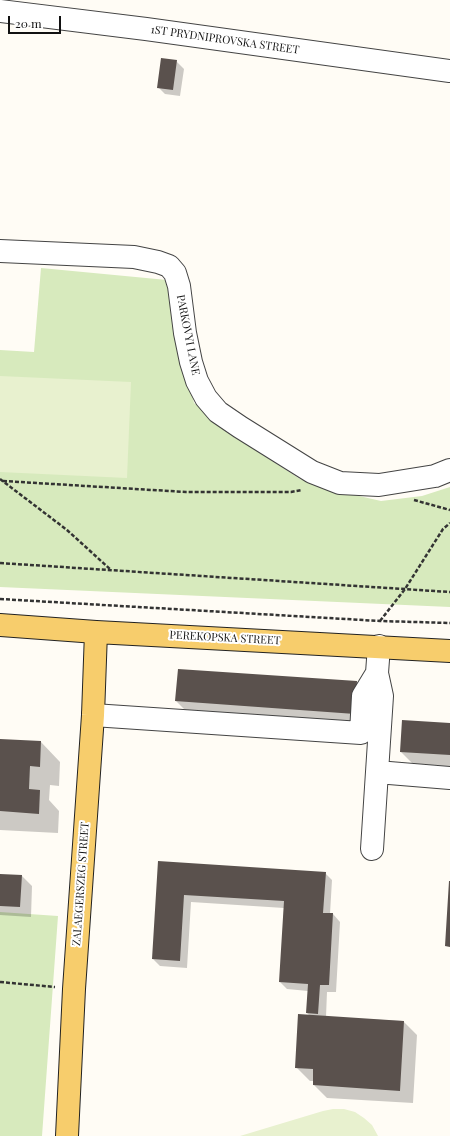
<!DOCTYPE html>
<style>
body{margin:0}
#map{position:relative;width:450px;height:1136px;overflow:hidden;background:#fffcf5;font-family:"Playfair Display",serif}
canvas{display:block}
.scale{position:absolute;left:8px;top:16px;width:53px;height:18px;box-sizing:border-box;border:2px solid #111;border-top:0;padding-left:5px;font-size:12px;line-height:14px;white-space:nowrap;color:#111;-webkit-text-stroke:3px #fff;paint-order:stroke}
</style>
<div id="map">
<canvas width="450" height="1136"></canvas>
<div class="scale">20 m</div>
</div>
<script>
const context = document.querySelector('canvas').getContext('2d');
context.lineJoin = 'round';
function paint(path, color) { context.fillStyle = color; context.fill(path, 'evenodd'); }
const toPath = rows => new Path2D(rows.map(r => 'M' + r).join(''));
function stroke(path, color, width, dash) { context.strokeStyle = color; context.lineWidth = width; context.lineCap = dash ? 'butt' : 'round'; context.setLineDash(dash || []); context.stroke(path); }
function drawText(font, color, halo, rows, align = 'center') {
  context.font = font + ' "Playfair Display",serif'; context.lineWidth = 4; context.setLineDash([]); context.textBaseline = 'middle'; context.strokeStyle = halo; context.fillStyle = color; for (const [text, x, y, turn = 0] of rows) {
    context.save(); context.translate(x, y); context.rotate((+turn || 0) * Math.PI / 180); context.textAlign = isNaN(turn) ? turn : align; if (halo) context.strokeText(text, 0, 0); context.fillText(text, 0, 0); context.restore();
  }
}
const green = toPath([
 [41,268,167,280,194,403,252,448,300,479,346,493,381,501,422,496,450,487,450,607,0,587,0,350,34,352],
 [0,912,58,916,42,1136,0,1136]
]);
const pitch = toPath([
 [0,376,131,382,127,478,0,472],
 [333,1109,344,1109,355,1112,364,1118,372,1125,378,1136,240,1136,323,1111]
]);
const shadow = toPath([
 [176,61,184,69,180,96,165,94,158,87],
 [356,682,373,699,371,731,193,718,176,701],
 [450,724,450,770,418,769,401,752],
 [0,740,41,742,60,762,59,786,50,785,49,800,59,811,58,833,0,830],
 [159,862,325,873,332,880,330,914,333,914,340,922,336,992,327,992,326,1017,403,1021,417,1035,413,1103,327,1098,314,1085,314,1081,310,1081,296,1067,310,1016,307,1013,308,991,287,989,280,982,284,908,191,902,187,968,160,966,153,959],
 [0,875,22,876,32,886,31,917,0,915]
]);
const building = toPath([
 [161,58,177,60,173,90,157,88],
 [178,669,357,681,355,714,175,701],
 [402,720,450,723,450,755,400,752],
 [0,739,41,741,40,767,30,766,29,789,40,790,39,814,0,811],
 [158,861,326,872,323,913,333,913,329,985,320,985,318,1014,306,1013,308,984,279,982,284,901,184,895,180,961,152,959],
 [0,874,22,875,20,907,0,906],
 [449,881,450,881,450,947,445,946],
 [298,1014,404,1021,400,1091,313,1085,313,1069,295,1068]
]);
const path = toPath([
 [0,479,67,530,111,570],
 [3,481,186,492,291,492,302,490],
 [414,500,450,510],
 [0,563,450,592],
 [0,599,380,621,450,623],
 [380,621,405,589,443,529,450,523],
 [0,982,55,987]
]);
const minor = toPath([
 [0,11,146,29,450,71],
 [0,251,134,257,158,262,169,266,175,273,179,286,185,333,191,362,197,381,206,398,218,412,240,427,312,472,340,483,379,485,435,476,450,470],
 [377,673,382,696,377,772,450,778],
 [93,715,361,733,363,696,377,673,379,646],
 [372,849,377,772]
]);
const major = toPath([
 [0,625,96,632,450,651],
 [67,1136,74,989,93,715,96,632]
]);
const streetNames = [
 ["1ST PRYDNIPROVSKA STREET",225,40,8],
 ["PARKOVYI LANE",188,335,79],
 ["PEREKOPSKA STREET",225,638,3],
 ["ZALAEGERSZEG STREET",81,884,-86]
];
paint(green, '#d7eabd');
paint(pitch, '#e8f1cf');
paint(shadow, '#0003');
paint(building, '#5a514d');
stroke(minor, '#444', 24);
stroke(major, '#222', 24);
stroke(path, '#333', 2.5, [4, 2]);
stroke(minor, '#fff', 22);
stroke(major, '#f7cd6c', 22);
drawText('11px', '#111', '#fff', streetNames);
</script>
